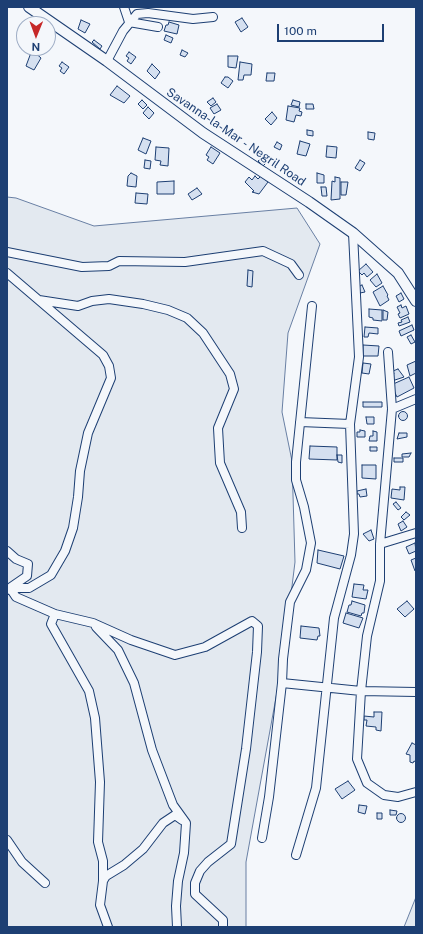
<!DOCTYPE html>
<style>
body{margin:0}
#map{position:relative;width:423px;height:934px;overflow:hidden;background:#f4f7fb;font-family:"Public Sans",sans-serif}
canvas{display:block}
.frame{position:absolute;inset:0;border:8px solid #1d3f73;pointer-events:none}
.north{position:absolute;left:16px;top:16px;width:40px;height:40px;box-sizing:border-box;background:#f4f7fb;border:1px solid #9eadc5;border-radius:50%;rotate:181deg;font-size:11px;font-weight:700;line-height:16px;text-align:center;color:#1d3f73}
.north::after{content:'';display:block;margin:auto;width:14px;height:18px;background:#c62828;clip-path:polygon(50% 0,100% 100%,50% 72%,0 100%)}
.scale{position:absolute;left:277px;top:24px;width:107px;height:18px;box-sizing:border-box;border:2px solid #1d3f73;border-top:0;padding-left:5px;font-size:12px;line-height:14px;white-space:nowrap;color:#1d3f73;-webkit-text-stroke:3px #f4f7fb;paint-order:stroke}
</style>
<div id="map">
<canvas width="423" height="934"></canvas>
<div class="frame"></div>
<div class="north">N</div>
<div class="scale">100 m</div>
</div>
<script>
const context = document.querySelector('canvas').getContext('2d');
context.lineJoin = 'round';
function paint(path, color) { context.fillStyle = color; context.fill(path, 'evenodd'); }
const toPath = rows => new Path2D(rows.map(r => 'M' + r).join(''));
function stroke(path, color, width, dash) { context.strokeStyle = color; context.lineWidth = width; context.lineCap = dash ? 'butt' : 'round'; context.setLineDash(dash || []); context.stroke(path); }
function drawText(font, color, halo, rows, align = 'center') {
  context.font = font + ' "Public Sans",sans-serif'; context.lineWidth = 3; context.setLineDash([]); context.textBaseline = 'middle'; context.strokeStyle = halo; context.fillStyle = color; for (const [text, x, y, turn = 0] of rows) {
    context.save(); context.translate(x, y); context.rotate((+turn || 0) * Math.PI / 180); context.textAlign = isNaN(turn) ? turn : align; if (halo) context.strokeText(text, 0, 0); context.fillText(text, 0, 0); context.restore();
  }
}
const green = toPath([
 [7,197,16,198,94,226,297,208,320,244,288,333,282,412,292,461,295,562,283,659,246,862,246,927,7,927,7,197],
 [416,897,416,927,404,927,416,897]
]);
const building = toPath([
 [242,18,248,27,241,32,235,22,242,18],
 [81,20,90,24,85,33,78,29,81,20],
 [169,22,179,25,177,34,164,31,166,25,168,25,169,22],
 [166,35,173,38,171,43,164,40,166,35],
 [94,40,102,46,100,49,92,42,94,40],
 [32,50,41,58,34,70,26,66,32,50],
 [182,50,188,53,185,57,180,55,182,50],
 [129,52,136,57,131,64,127,61,129,58,126,56,129,52],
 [228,56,238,56,236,68,228,67,228,56],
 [62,62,69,67,64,74,60,71,62,68,59,66,62,62],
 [240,62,252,64,251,75,244,75,243,80,238,80,240,62],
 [152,64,160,72,155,79,147,71,152,64],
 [267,73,275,73,274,81,266,81,267,73],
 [225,77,228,77,233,81,228,88,221,83,225,77],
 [117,86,130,96,124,103,110,95,117,86],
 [213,98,216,102,211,106,207,102,213,98],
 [142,100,147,105,143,109,138,104,142,100],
 [293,100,300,102,299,107,291,105,293,100],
 [217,104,221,110,214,114,210,108,217,104],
 [306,104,313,104,314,109,306,109,306,104],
 [288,106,300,108,299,111,302,112,301,116,296,115,294,122,286,120,288,106],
 [148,107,154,113,149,119,143,113,148,107],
 [272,112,277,118,271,125,265,119,272,112],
 [307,130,313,131,313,136,307,135,307,130],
 [368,132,375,133,374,140,368,139,368,132],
 [143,138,151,141,146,154,138,150,143,138],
 [300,141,310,144,306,156,297,154,300,141],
 [277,142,282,145,280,150,274,147,277,142],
 [327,146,337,147,336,158,326,157,327,146],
 [156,147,169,148,168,166,160,165,161,161,155,160,156,147],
 [211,147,220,153,213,164,207,160,209,157,206,155,211,147],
 [262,158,267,162,263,166,258,161,262,158],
 [145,160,151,161,150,169,144,168,145,160],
 [360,160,365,163,360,171,355,168,360,160],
 [131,173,137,176,136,187,127,186,128,176,131,173],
 [317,173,324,175,324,183,317,183,317,173],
 [255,176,258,179,261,176,268,182,259,194,252,192,254,191,245,182,249,177,252,180,255,176],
 [335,177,340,178,340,199,331,200,332,181,335,182,335,177],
 [174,181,174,194,157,194,157,182,174,181],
 [341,182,348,182,346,195,341,195,341,182],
 [321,187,326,187,327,196,322,196,321,187],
 [197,188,202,194,192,200,188,194,197,188],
 [136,193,148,194,147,204,135,203,136,193],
 [366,264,373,272,367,277,364,273,362,275,358,271,366,264],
 [248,270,253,271,252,287,247,286,248,270],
 [377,274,382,283,376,287,370,280,377,274],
 [362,285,365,292,360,293,358,287,362,285],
 [383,286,388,295,387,296,389,300,380,306,373,292,383,286],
 [401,293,404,299,399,302,396,296,401,293],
 [401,305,402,308,406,306,409,314,400,318,398,314,400,313,397,307,401,305],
 [369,309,382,310,382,321,373,320,373,318,369,317,369,309],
 [383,310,388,312,387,320,383,320,383,310],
 [408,317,410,322,399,326,398,323,402,322,401,320,408,317],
 [412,325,414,330,401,336,399,331,412,325],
 [365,327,378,328,378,334,369,333,368,337,364,337,365,327],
 [411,335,415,342,411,344,407,337,411,335],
 [363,345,379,346,378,356,363,356,363,345],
 [416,361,416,373,410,376,407,365,416,361],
 [363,363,371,364,369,374,362,373,363,363],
 [398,369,404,377,392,381,390,375,394,374,393,371,398,369],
 [409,377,414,388,397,397,391,385,409,377],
 [363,402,382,402,382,407,363,407,363,402],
 '398.5 416a4.5 4.5 0 1 1 9 0a4.5 4.5 0 1 1-9 0Z',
 [366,417,374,417,374,424,367,424,366,417],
 [360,430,365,431,365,437,357,437,357,432,360,432,360,430],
 [373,431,377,432,377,441,369,441,370,436,373,436,373,431],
 [399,433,407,433,407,437,397,439,399,433],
 [310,446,337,447,337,460,309,459,310,446],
 [370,447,377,447,377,451,370,451,370,447],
 [411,453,409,457,402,457,402,454,411,453],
 [337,455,342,455,342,463,338,462,337,455],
 [394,458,403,458,403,462,394,462,394,458],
 [362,465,376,465,376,479,362,478,362,465],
 [400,487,405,487,404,500,391,498,392,489,400,490,400,487],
 [366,489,367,496,360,497,359,494,357,494,357,491,366,489],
 [396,502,401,508,398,510,393,504,396,502],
 [406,512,410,515,404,520,401,517,406,512],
 [403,521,407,527,401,531,398,524,403,521],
 [371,530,374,539,369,541,363,534,371,530],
 [415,543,416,551,409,554,406,547,415,543],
 [318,550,344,556,340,569,317,563,318,550],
 [416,558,416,570,415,571,411,560,416,558],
 [354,584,364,585,363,590,368,590,366,599,352,597,354,584],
 [352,601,365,605,364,613,362,613,361,616,347,612,349,605,351,605,352,601],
 [407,601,414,609,405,617,397,609,407,601],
 [346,613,363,618,359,628,343,623,346,613],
 [301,626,319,628,320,636,318,636,317,640,300,638,301,626],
 [374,712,382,712,381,731,376,730,376,727,366,726,367,720,364,720,364,716,374,717,374,712],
 [412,743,416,745,416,762,414,761,413,763,410,762,410,755,406,754,412,743],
 [348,781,355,790,342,799,335,789,348,781],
 [359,805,367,806,365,814,358,812,359,805],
 [390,810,397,811,396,815,390,815,390,810],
 [377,813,382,813,382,819,377,819,377,813],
 '396.5 818a4.5 4.5 0 1 1 9 0a4.5 4.5 0 1 1-9 0Z'
]);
const minor = toPath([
 [124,7,129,22],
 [129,22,158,27],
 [107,61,123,31,137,14,148,13,193,19,213,17],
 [7,252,82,267,109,266,119,261,185,262,263,251,291,264,299,275],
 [7,273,103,355,109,366,111,378,88,433,80,471,78,497,73,528,65,551,51,575,29,588,10,588],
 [39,300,78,306,92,301,109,299,143,304,168,310,187,318,203,333,230,374,234,389,218,428,219,446,220,463,241,512,242,528],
 [388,352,392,409,380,544,380,581,367,636,361,691,357,759,367,783,384,795,398,797,416,792],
 [392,409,416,399],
 [300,422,350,424],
 [380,544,416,533],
 [7,551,16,559,28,564,27,576,11,587],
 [7,590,10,588,16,597,55,614,93,623,131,640,175,655,205,647,252,621,258,626,257,652,246,749,231,844,208,862,200,871,195,883,195,894,223,920,223,927],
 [55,614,51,624,89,691,95,718,100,782,98,842,103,861,103,881],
 [96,627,118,650,134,683,152,750,173,805,186,823,184,853,178,881,176,906,177,927],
 [282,683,361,691,416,692],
 [262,838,269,797,282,683,283,659,290,602,306,570,311,543,304,507,296,480,296,462,312,306],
 [7,840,22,862,45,883],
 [296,855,316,788,334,618,351,555,354,534,350,424,359,357,353,233],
 [108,927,100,905,103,881,106,876,124,865,143,849,163,823,175,815,182,820]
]);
const major = toPath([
 [29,7,107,61,203,133,309,202,353,233,398,273,416,301]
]);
const streetNames = [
 ["Savanna-la-Mar - Negril Road",236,137,34]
];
paint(green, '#e3e9f0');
stroke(green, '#687fa3', 1);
paint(building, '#d5e0f0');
stroke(building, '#1d3f73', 1);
stroke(minor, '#1d3f73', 10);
stroke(major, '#1d3f73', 12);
stroke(minor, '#f4f7fb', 8);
stroke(major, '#f4f7fb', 10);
drawText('12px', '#1d3f73', '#f4f7fb', streetNames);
</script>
